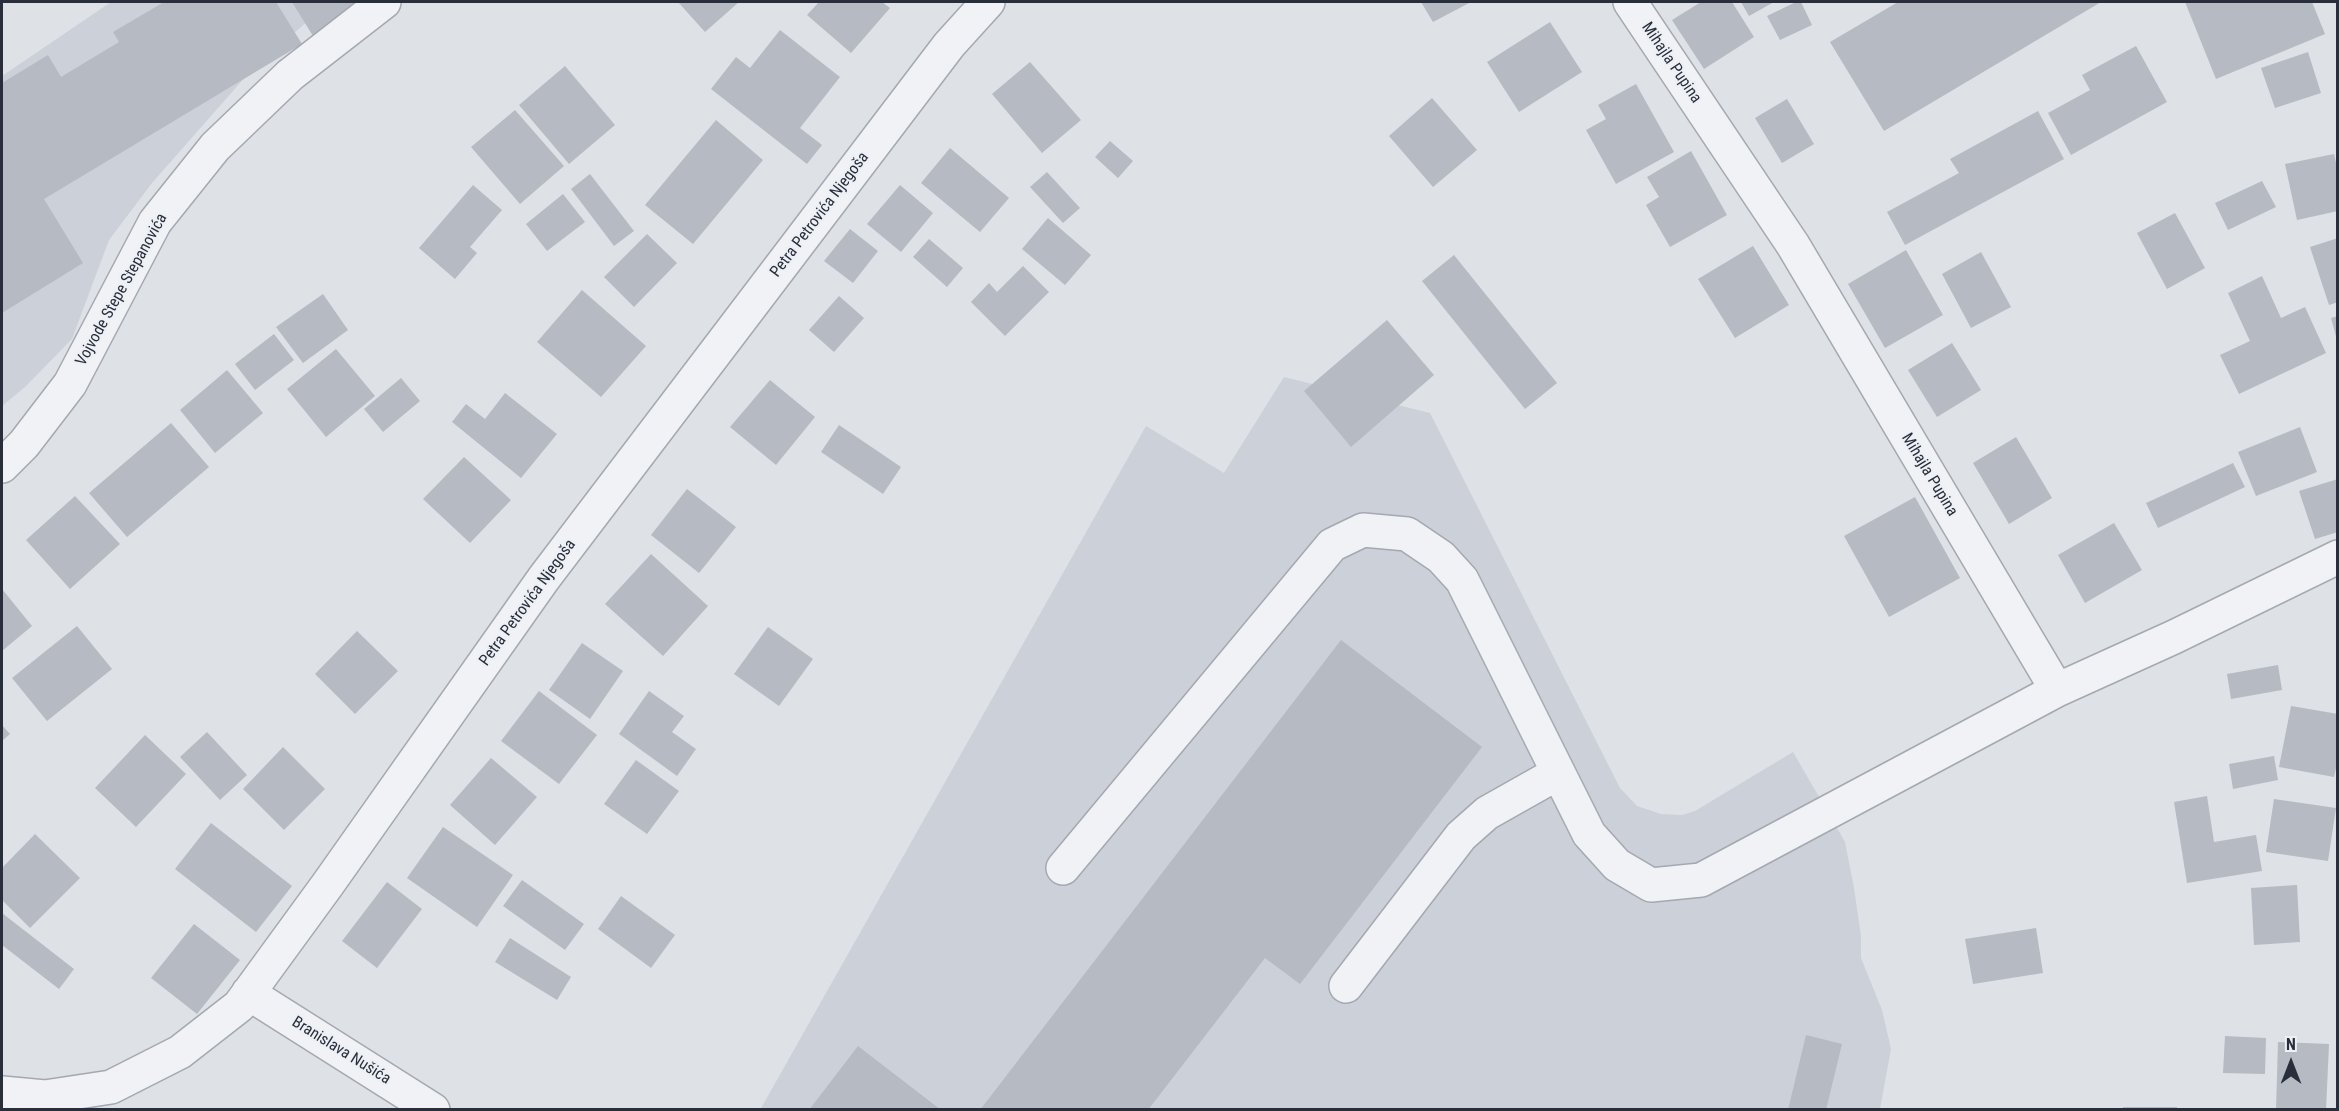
<!DOCTYPE html>
<meta charset="utf-8">
<style>
body{margin:0}
#map{position:relative;width:2339px;height:1111px;overflow:hidden;background:#dee1e6;font-family:"Roboto Condensed",sans-serif}
canvas{display:block}
.frame{position:absolute;inset:0;border:3px solid #292e3c;pointer-events:none}
.north{position:absolute;left:2261px;top:1033px;width:60px;height:60px;-webkit-text-stroke:4px #edf0f4;paint-order:stroke;rotate:0deg;font-size:16px;font-weight:700;line-height:24px;text-align:center;color:#292e3c}
.north::after{content:'';display:block;margin:auto;width:21px;height:27px;background:#292e3c;clip-path:polygon(50% 0,100% 100%,50% 72%,0 100%)}
</style>
<div id="map">
<canvas width="2339" height="1111"></canvas>
<div class="frame"></div>
<div class="north">N</div>
</div>
<script>
const context = document.querySelector('canvas').getContext('2d');
context.lineJoin = 'round';
function paint(path, color) { context.fillStyle = color; context.fill(path, 'evenodd'); }
const toPath = rows => new Path2D(rows.map(r => 'M' + r).join(''));
function stroke(path, color, width, dash) { context.strokeStyle = color; context.lineWidth = width; context.lineCap = dash ? 'butt' : 'round'; context.setLineDash(dash || []); context.stroke(path); }
function drawText(font, color, halo, rows, align = 'center') {
  context.font = font + ' "Roboto Condensed",sans-serif'; context.lineWidth = 4.5; context.setLineDash([]); context.textBaseline = 'middle'; context.strokeStyle = halo; context.fillStyle = color; for (const [text, x, y, turn = 0] of rows) {
    context.save(); context.translate(x, y); context.rotate((+turn || 0) * Math.PI / 180); context.textAlign = isNaN(turn) ? turn : align; if (halo) context.strokeText(text, 0, 0); context.fillText(text, 0, 0); context.restore();
  }
}
const built = toPath([
 [111,2,329,2,247,75,152,183,109,240,72,339,25,387,2,406,2,76],
 [1284,377,1430,413,1620,788,1637,806,1661,814,1682,815,1695,811,1793,752,1845,842,1854,888,1861,936,1861,958,1882,1010,1891,1049,1880,1109,760,1110,1146,426,1224,473]
]);
const building = toPath([
 [164,2,276,2,302,44,44,199,83,263,2,313,2,83,48,55,61,77,119,42,113,32],
 [292,2,355,2,359,8,313,36],
 [678,2,739,2,705,32],
 [819,2,882,2,890,8,851,53,807,15],
 [1421,2,1471,2,1433,22],
 [1701,2,1732,2,1754,37,1704,69,1672,20],
 [1741,2,1774,2,1749,16],
 [1796,2,1801,2,1812,25,1780,40,1767,16],
 [1898,2,2101,2,1884,131,1830,42],
 [2185,2,2312,2,2325,34,2216,79],
 [1550,22,1582,72,1519,112,1487,62],
 [780,30,840,77,800,128,822,145,807,164,711,89,736,57,750,68],
 [2136,46,2167,102,2071,155,2048,113,2090,90,2082,75],
 [2308,52,2321,93,2275,108,2261,68],
 [1030,62,1081,120,1042,153,992,94],
 [565,66,615,125,569,164,519,105],
 [1636,84,1674,152,1616,184,1586,130,1606,119,1598,105],
 [1432,98,1477,150,1433,187,1389,136],
 [1787,99,1814,144,1782,163,1755,118],
 [515,110,564,166,520,204,471,147],
 [2038,111,2064,159,1905,245,1887,212,1959,173,1950,159],
 [716,120,763,160,693,244,645,205],
 [1110,141,1133,161,1118,178,1095,157],
 [950,148,1009,198,980,232,921,183],
 [1691,151,1727,215,1670,247,1646,205,1659,197,1647,177],
 [2334,154,2338,172,2338,211,2297,220,2285,164],
 [1047,172,1080,208,1063,223,1030,187],
 [590,174,634,231,614,246,571,189],
 [2262,181,2276,207,2228,230,2215,203],
 [473,185,502,210,470,247,477,253,455,279,419,248],
 [900,185,933,213,901,252,867,224],
 [563,194,585,222,547,251,526,224],
 [2175,213,2205,268,2167,289,2137,233],
 [1048,218,1091,255,1065,285,1022,249],
 [850,229,878,251,853,283,824,261],
 [647,234,677,263,634,307,604,277],
 [2338,238,2338,302,2329,305,2310,247],
 [929,239,963,268,947,287,913,257],
 [1753,246,1789,305,1735,338,1698,279],
 [1906,250,1943,315,1885,348,1848,284],
 [1981,252,2011,307,1971,328,1942,274],
 [1454,255,1557,383,1525,409,1422,281],
 [1023,266,1049,292,1005,336,971,302,989,283,997,292],
 [2262,276,2281,318,2305,307,2326,353,2239,394,2220,355,2250,341,2228,293],
 [582,290,646,346,601,397,537,342],
 [323,294,348,330,303,363,276,327],
 [839,296,864,318,834,352,809,330],
 [2338,316,2338,340,2337,340,2331,318],
 [1387,320,1434,375,1351,447,1304,391],
 [274,334,294,360,255,390,235,364],
 [1952,343,1981,390,1937,417,1908,370],
 [336,349,375,396,326,437,287,389],
 [227,370,263,413,215,453,180,410],
 [401,378,420,401,383,432,364,409],
 [770,380,815,417,776,465,730,427],
 [505,393,557,434,521,478,452,422,466,404,485,419],
 [171,423,209,467,127,537,89,493],
 [839,425,901,467,883,494,821,452],
 [2300,427,2317,472,2256,496,2238,452],
 [2016,437,2052,498,2009,524,1973,463],
 [464,457,511,500,470,543,423,499],
 [2233,463,2245,487,2158,528,2146,503],
 [2338,479,2338,532,2315,539,2299,491],
 [687,489,736,527,699,573,651,535],
 [75,496,120,544,70,589,26,540],
 [1915,497,1960,578,1889,617,1844,536],
 [2114,523,2142,570,2085,603,2058,555],
 [651,554,708,606,663,656,605,604],
 [2,589,32,626,2,651],
 [77,626,112,669,47,721,12,678],
 [768,627,813,659,779,706,734,674],
 [357,631,398,671,355,714,315,674],
 [1341,640,1482,747,1300,984,1265,958,1148,1110,980,1110],
 [582,643,623,671,590,719,549,690],
 [2278,665,2282,690,2231,699,2227,674],
 [539,691,597,735,559,784,501,741],
 [649,691,684,716,672,732,696,749,677,776,619,734],
 [2291,706,2338,714,2338,759,2334,777,2279,767],
 [2,725,10,734,2,741],
 [207,732,247,775,220,800,180,757],
 [145,735,186,774,136,827,95,788],
 [283,747,325,789,284,830,243,789],
 [2274,756,2278,780,2233,789,2229,764],
 [491,758,537,797,495,845,450,805],
 [636,760,679,791,647,834,604,804],
 [2207,796,2214,842,2256,835,2262,871,2187,883,2174,802],
 [2274,799,2336,808,2328,861,2266,852],
 [211,823,292,886,256,932,175,869],
 [443,827,513,875,477,927,407,878],
 [35,834,80,878,30,928,2,900,2,868],
 [522,880,584,924,565,950,503,906],
 [387,882,422,909,377,968,342,941],
 [2297,885,2300,942,2254,945,2251,888],
 [621,896,675,935,651,968,598,929],
 [2,913,74,969,59,989,2,945],
 [194,924,240,960,197,1014,151,978],
 [2036,928,2043,973,1973,984,1965,939],
 [510,938,571,977,557,1000,495,962],
 [1806,1035,1842,1044,1826,1110,1788,1110],
 [2225,1036,2266,1038,2265,1074,2223,1073],
 [2278,1042,2329,1044,2326,1110,2276,1110],
 [858,1046,941,1110,809,1110],
 [2123,1107,2177,1107,2177,1110,2123,1110]
]);
const minor = toPath([
 [1630,2,1793,245,2057,690,2174,637,2338,557],
 [2,466,24,444,70,384,155,222,215,147,290,75,384,2],
 [1063,868,1332,545,1363,530,1407,534,1441,557,1462,580,1589,834,1617,865,1651,885,1701,880,2057,690],
 [1346,986,1461,836,1487,813,1558,773],
 [248,993,433,1110],
 [2,1093,45,1097,111,1087,180,1052,239,1006,328,884,544,578,949,45,988,2]
]);
const streetNames = [
 ["Mihajla Pupina",1671,63,56],
 ["Petra Petrovića Njegoša",820,215,-53],
 ["Vojvode Stepe Stepanovića",122,290,-61],
 ["Mihajla Pupina",1929,475,59],
 ["Petra Petrovića Njegoša",528,603,-54],
 ["Branislava Nušića",341,1051,32]
];
paint(built, '#ccd0d8');
paint(building, '#b6bac2');
stroke(minor, '#a4a8b0', 36);
stroke(minor, '#f0f2f5', 33);
drawText('16px', '#292e3c', '#edf0f4', streetNames);
</script>
